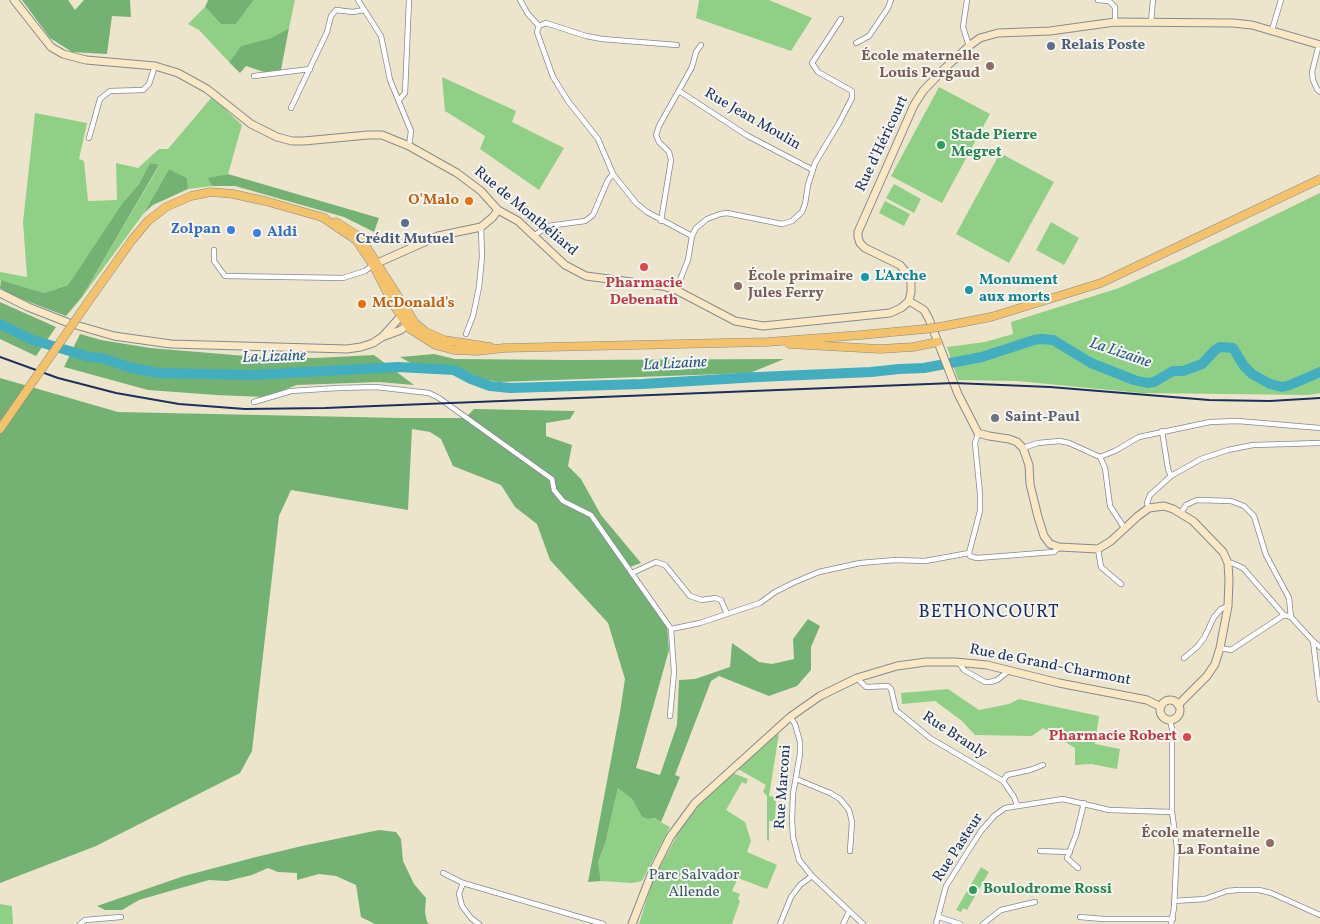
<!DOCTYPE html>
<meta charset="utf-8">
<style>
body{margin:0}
canvas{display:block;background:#ede5cb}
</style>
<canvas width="1320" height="924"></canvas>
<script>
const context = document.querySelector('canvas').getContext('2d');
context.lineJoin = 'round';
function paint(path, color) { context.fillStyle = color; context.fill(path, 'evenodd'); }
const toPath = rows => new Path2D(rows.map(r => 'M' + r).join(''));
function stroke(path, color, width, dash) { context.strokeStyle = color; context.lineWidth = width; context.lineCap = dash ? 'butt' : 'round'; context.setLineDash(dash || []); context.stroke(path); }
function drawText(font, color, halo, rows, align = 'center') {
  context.font = font + ' Vollkorn,serif'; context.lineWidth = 4; context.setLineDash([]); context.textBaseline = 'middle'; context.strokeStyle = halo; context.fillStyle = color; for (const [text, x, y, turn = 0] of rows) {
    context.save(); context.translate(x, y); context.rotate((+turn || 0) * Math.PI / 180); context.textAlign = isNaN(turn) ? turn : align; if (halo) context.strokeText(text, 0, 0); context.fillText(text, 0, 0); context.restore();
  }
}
const green = toPath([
 [254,0,295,0,289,28,271,38,241,46,229,62,199,30,188,24,205,7,221,24,236,24],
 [699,0,769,0,812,18,791,51,696,18],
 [442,77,516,111,512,122,564,148,539,190,480,149,485,136,445,111],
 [939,87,990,114,942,203,891,176],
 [212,97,242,125,228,174,209,178,212,186,188,189,187,178,169,169,144,213,82,297,159,166,150,163,139,184,121,205,68,285,44,293,1,280,0,281,0,272,27,277,23,222,35,113,87,123,79,159,84,161,88,201,117,200,116,163,138,168,159,149,168,149],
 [1000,153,1054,182,1009,263,956,234],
 [894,184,921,199,914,213,886,198],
 [1320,193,1320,393,1309,395,1141,393,1017,381,958,380,947,347,985,342,1013,334,1011,322,1119,288,1178,262],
 [885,201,910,214,904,226,879,213],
 [1051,222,1079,238,1064,265,1036,250],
 [948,689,979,710,1009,704,1019,699,1099,716,1095,744,1120,749,1117,769,1091,764,1075,765,1075,748,1043,728,1032,736,975,735,962,721,935,701,902,704,901,693],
 [779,733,769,796,776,797,775,821,769,821,769,841,767,840,767,796,763,792,766,785,738,769],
 [733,773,748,779,746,784,742,782,726,810,745,822,751,841,747,852,777,865,767,889,738,878,732,891,740,894,738,899,740,901,732,924,639,924,653,880,682,826,700,804],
 [618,788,632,799,642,817,648,819,653,818,670,827,642,881,632,883,601,881,598,862,605,844],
 [981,867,989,872,967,910,963,908,961,912,956,910],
 [0,904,12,906,13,924,0,924]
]);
const forest = toPath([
 [22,0,68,0,75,10,84,0,130,0,131,17,112,16,107,54,72,52,50,38],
 [208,0,254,0,236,24,221,24,205,7],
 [289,28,281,70,264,72,246,66,240,73,229,62,241,46,271,38],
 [150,163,159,165,82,297,66,316,11,295,0,288,1,280,44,293,68,285,121,205,139,184],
 [169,169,187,178,188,189,153,205,144,213],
 [228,174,379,218,374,232,344,217,235,186,212,186,208,178],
 [0,302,56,327,36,356,0,339],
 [80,334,101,340,150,348,258,357,315,358,374,355,414,385,379,382,297,385,264,397,216,395,148,390,64,367],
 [434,354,455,359,572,360,784,359,750,373,499,382,482,379,460,368,446,365,414,365,400,357],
 [0,378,118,412,401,418,465,418,474,409,575,411,570,419,546,423,546,436,572,445,568,466,581,479,601,515,641,563,627,568,667,626,669,650,636,768,660,775,677,725,679,680,695,679,730,667,732,643,759,662,772,664,794,659,793,639,808,619,820,626,811,647,811,670,797,686,769,696,719,676,711,681,675,775,680,777,661,822,654,818,648,819,642,817,632,799,618,788,605,844,598,862,601,881,588,882,620,712,625,679,608,623,550,560,537,524,515,507,501,485,453,466,441,439,430,432,412,429,408,510,291,490,279,516,252,751,240,773,96,846,0,883],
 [379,830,396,832,401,839,403,861,414,884,426,898,425,912,427,922,429,924,375,924,361,917,356,885,336,876,319,874,297,880,297,873,278,872,268,868,252,875,227,881,209,880,170,891,139,900,122,910,105,910,97,906,184,876,256,857,302,846]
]);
const river = toPath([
 [0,324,30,339,89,357,102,358,128,367,158,373,253,375,398,367,454,370,471,379,490,386,510,388,642,384,758,377,871,372,899,369,924,368,982,357,1034,340,1041,339,1053,340,1091,363,1134,380,1147,383,1154,382,1173,371,1183,371,1202,364,1215,350,1220,347,1233,348,1244,366,1252,374,1270,384,1282,387,1290,385,1320,372]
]);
const street = toPath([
 [358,0,381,36,390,80,411,131,409,146],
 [520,0,528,14,539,26,537,32,553,77,568,101,598,139,613,174,608,180,593,215,585,221,548,226,535,235],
 [967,0,963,27,969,46],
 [1098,0,1109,1,1115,7,1115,22],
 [1151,22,1153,0],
 [539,26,546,23,586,36,602,39,677,45],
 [1272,30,1281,0],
 [856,43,869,36,888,8,891,0],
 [1319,44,1312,72,1313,80,1317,89,1320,92],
 [254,76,310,69],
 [679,91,748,136,813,170],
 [399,100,405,93,409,0],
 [291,108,327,32,331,16,336,10,353,12,364,10],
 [89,138,100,99,110,91,143,90,149,84,155,66],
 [613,174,636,203,647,212,692,236],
 [661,221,671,160,669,152,659,142,656,135,659,126,692,67,696,52,701,45],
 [214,250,214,261,225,276,343,278,365,271,373,265],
 [676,290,688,260,692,236,696,228,707,219,720,214,727,213,782,224,792,221,802,212,805,204,808,185,815,163,839,123,852,98,852,91,818,72,812,63,841,19],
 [466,334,473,316,479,287,482,257,481,227],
 [254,402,291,391,338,388,376,387,429,393,439,398,552,479,554,490,563,501,591,515,671,629,674,672,670,716],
 [1162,431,1168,469,1171,476],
 [1023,448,1038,443,1060,441,1069,443,1100,457,1115,451,1139,437,1210,422,1238,421,1320,428],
 [1100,457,1105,468,1110,506,1125,529],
 [1149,508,1147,503,1150,495,1171,476,1201,459,1228,450,1253,445,1320,443],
 [1181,513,1186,505,1197,500,1231,501,1244,506,1254,516,1266,555,1289,598,1291,617],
 [1098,549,1101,567,1121,584],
 [969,553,980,511,980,494,975,443,978,433],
 [969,553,970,556,977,558,1054,552,1059,547],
 [1228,563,1232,563,1243,568,1284,615,1291,617,1313,641,1320,647],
 [632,573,656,562,665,565,690,596,702,600,715,598,721,600,727,614],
 [671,629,700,623,760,603,775,592,795,582,819,572,860,563,896,560,925,561,969,553],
 [1313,641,1320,699],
 [1220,648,1231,650,1284,615],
 [1184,658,1197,647,1204,638,1214,617,1221,609,1228,606],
 [959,663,964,670,985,682,990,682,997,680,1010,670],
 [857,678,866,687,888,686,891,689,896,710,930,738,1003,781,1014,797,1017,805],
 [790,717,795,724,800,742,800,754,793,794,792,820,793,837,799,860,812,876,863,924],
 [1170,720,1172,729,1172,812,1177,848,1174,908,1171,924],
 [796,779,830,793,840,799,849,810,852,822,850,851],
 [1003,781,1007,775,1030,770,1043,765],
 [1040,851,1070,852],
 [1078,868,1067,858,1076,835,1084,803],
 [443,873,463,883,603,924],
 [463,883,459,894,462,906,471,918,479,924],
 [1174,901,1205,899,1227,891,1238,890,1259,890,1271,893,1320,915],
 [939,917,960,924],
 [1080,917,1103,919,1173,919],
 [80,924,85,920,121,917],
 [780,924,791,897,800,885,812,876],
 [843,924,849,912],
 [936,924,946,886,981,831,994,816,1005,808,1063,799,1109,810,1172,812],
 [983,924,1001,910,1035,902]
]);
const secondary = toPath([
 [14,0,51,47,63,54,86,60,155,66,178,73,207,89,251,124,277,137,292,141,304,141,368,135,382,135,409,146,457,173,481,191,498,210,518,221,565,265,586,276,662,286,676,290,735,321,763,326,890,313,901,308,909,301],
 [373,265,438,236,481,227,493,217,498,210],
 [0,293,28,307,69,323,114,336,171,344,347,349,361,347,373,343,382,337,401,330,411,321],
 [909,301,924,310,929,319,958,394,978,433,989,436,1009,439,1017,442,1023,448,1029,465,1030,484,1038,517,1044,536,1050,544,1059,547,1098,549,1111,541,1138,516,1149,508,1164,506,1173,509,1193,521,1223,552,1228,563,1229,580,1228,606,1220,648,1215,664,1207,676,1178,705],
 [909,301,911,292,911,282,905,271,900,265,865,248,860,243,858,237,858,232,914,105,923,91,945,68,969,46,980,38,998,33,1050,31,1115,22,1233,23,1252,25,1320,45],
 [384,335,401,316,407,313],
 '1160 710a10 10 0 1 1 20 0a10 10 0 1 1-20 0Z',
 [632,924,651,875,670,837,695,803,790,717,820,696,857,678,897,666,926,662,955,662,987,665,1059,683,1147,700,1161,707]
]);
const primary = toPath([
 [322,217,356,240,373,265,393,304,410,329,435,345,454,350,477,351,504,348,767,342,861,335,925,329],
 [336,222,360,237,415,323,426,332,444,340,490,347],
 [88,302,132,240,148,221,166,207,191,196,211,192,233,194,265,201,325,218],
 [939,327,991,317,1101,283,1320,179],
 [789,344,880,349,913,347,938,342],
 [0,429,25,393]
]);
const rail = toPath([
 [0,357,58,378,116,393,179,404,245,409,325,408,954,383,1050,387,1209,400,1270,401,1320,398]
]);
const primaryBridge = toPath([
 [925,329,939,327],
 [25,393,88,302]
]);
const markers = [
 [1051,46,5,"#5c6f8a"],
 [990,66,5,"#8d6e63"],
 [941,145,5,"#2e9e5b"],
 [469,201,5,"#e8710a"],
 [405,223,5,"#5c6f8a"],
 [231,230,5,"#3f7fe0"],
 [257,233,5,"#3f7fe0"],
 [644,267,5,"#e0444e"],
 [865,277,5,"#0f9aa8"],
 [738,286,5,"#8d6e63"],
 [969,290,5,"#0f9aa8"],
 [362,304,5,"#e8710a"],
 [995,418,5,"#6b7280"],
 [1187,737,5,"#e0444e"],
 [1270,843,5,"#8d6e63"],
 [973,890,5,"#2e9e5b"]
];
const serviceNames = [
 ["Relais Poste",1061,46],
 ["Crédit Mutuel",405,240,"center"]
];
const educationNames = [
 ["École maternelle",980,57],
 ["Louis Pergaud",980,74],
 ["École primaire",748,277,"left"],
 ["Jules Ferry",748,294,"left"],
 ["École maternelle",1260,834],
 ["La Fontaine",1260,851]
];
const streetNames = [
 ["Rue Jean Moulin",752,120,30],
 ["Rue d'Héricourt",883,144,-65],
 ["Rue de Montbéliard",525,212,40],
 ["Rue de Grand-Charmont",1050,666,11],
 ["Rue Branly",954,736,33],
 ["Rue Marconi",784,787,-86],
 ["Rue Pasteur",959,848,-57]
];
const leisureNames = [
 ["Stade Pierre",951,136],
 ["Megret",951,153],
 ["Boulodrome Rossi",983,890]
];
const foodNames = [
 ["O'Malo",459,201],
 ["McDonald's",372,304,"left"]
];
const shopNames = [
 ["Zolpan",221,230],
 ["Aldi",267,233,"left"]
];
const cultureNames = [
 ["L'Arche",875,277],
 ["Monument",979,281],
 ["aux morts",979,298]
];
const healthNames = [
 ["Pharmacie",644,284],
 ["Debenath",644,301],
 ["Pharmacie Robert",1177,737,"right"]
];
const worshipNames = [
 ["Saint-Paul",1005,418]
];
const parkNames = [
 ["Parc Salvador",694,876],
 ["Allende",694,893]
];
const waterNames = [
 ["La Lizaine",1120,354,19],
 ["La Lizaine",274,358,-2],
 ["La Lizaine",675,365,-3]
];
const quarterNames = [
 ["BETHONCOURT",989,614]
];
paint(green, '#90cf86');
paint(forest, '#74b273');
stroke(river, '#42aec0', 10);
stroke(street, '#848a94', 6);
stroke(secondary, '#848a94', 9);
stroke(primary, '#848a94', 9);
stroke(street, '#fff', 4.5);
stroke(secondary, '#fae7c3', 7);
stroke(primary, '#f3c26a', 8);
stroke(rail, '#1b2f5e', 2);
stroke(primaryBridge, '#848a94', 9, []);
stroke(primaryBridge, '#f3c26a', 8);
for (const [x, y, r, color] of markers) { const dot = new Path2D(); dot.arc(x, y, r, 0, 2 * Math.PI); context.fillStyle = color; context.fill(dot); stroke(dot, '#f6f6f2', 2); }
drawText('bold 15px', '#4e5e75', '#f6f6f2', serviceNames, 'left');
drawText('bold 15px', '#785e54', '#f6f6f2', educationNames, 'right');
drawText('15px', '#1b2f5e', '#f6f6f2', streetNames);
drawText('bold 15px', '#27864d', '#f6f6f2', leisureNames, 'left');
drawText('bold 15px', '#c56008', '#f6f6f2', foodNames, 'right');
drawText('bold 15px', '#366cbe', '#f6f6f2', shopNames, 'right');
drawText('bold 15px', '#0d838f', '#f6f6f2', cultureNames, 'left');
drawText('bold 15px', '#be3a42', '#f6f6f2', healthNames);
drawText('bold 15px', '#5b616d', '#f6f6f2', worshipNames, 'left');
drawText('15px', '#385768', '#f6f6f2', parkNames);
drawText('italic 16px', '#295b80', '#f6f6f2', waterNames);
context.letterSpacing = '1px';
drawText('18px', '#1b2f5e', '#f6f6f2', quarterNames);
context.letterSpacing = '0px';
</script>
